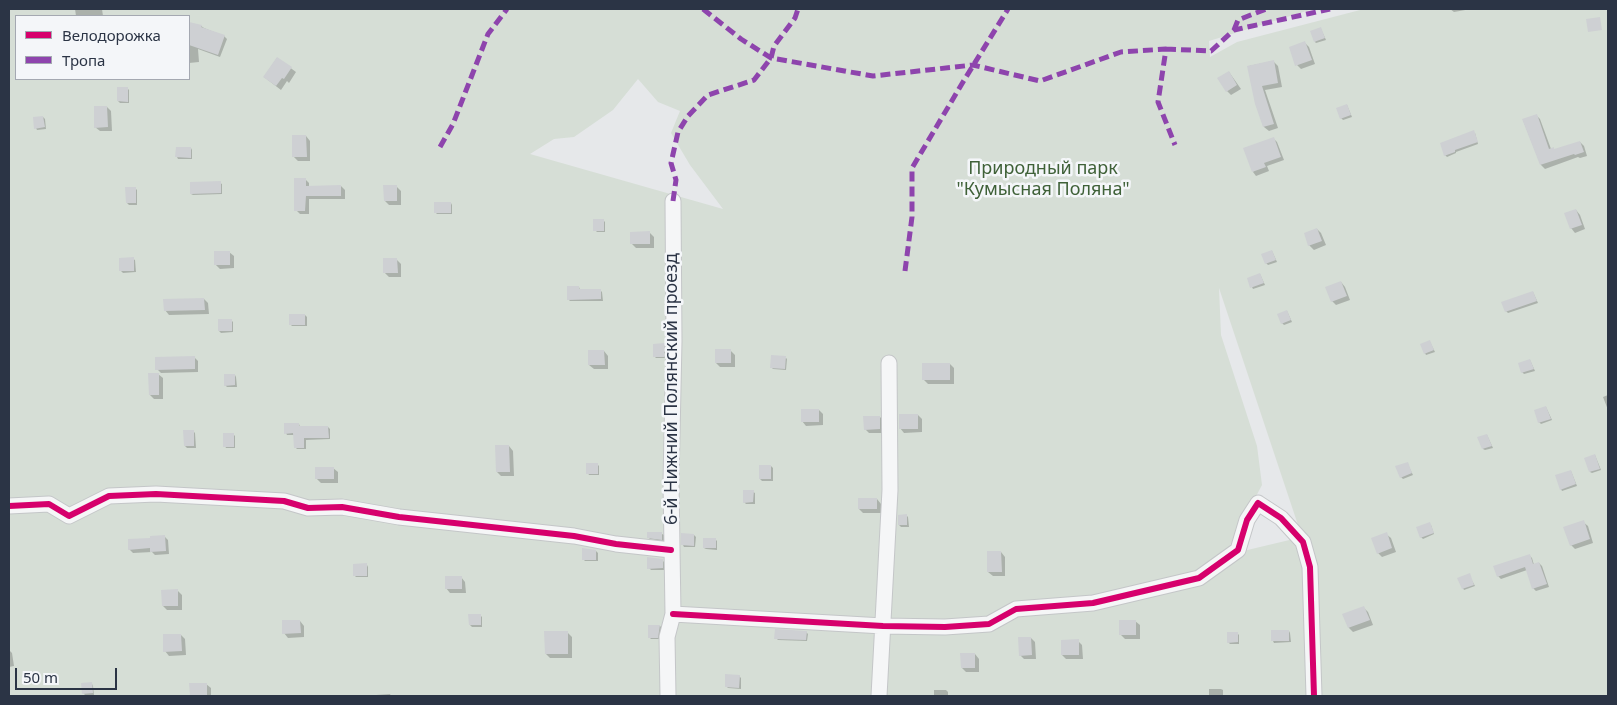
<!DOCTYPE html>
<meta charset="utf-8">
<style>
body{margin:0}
#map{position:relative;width:1617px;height:705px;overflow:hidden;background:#e6e8ea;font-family:"Noto Sans",sans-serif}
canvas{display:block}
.frame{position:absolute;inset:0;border:10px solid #2b3445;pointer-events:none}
.legend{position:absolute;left:15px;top:15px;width:175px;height:65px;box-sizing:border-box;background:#f4f6f9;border:1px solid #a4a8b1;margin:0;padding:6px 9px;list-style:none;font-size:15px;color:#2b3445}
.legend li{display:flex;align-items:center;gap:10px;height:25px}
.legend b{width:25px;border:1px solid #a4a8b1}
.scale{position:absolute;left:15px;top:668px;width:102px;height:22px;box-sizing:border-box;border:2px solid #2b3445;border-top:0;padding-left:6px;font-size:15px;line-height:18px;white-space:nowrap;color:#2b3445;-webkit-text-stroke:4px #f4f6f9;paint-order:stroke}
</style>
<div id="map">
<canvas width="1617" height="705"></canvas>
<div class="frame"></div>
<ul class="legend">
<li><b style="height:6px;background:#d6006c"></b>Велодорожка</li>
<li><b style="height:6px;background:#8e44ad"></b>Тропа</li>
</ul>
<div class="scale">50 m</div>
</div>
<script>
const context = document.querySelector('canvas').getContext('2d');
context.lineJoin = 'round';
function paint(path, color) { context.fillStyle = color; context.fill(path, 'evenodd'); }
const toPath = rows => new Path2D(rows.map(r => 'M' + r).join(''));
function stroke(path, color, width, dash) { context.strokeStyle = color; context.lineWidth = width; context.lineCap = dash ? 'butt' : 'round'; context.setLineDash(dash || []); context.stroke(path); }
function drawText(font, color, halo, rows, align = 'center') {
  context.font = font + ' "Noto Sans",sans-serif'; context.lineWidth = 5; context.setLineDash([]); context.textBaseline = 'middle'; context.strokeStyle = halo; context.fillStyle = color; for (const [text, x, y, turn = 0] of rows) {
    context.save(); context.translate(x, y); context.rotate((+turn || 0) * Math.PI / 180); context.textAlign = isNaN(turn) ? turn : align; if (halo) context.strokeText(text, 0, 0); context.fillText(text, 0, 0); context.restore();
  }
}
const green = toPath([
 [9,9,1313,9,1209,41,1210,57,1237,42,1364,9,1608,9,1608,696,9,696],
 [16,16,189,16,189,79,16,79],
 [638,79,658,102,680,111,671,133,690,165,723,209,530,154,554,139,574,137,613,110],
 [1219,288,1302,537,1214,558,1228,549,1262,485,1257,446,1221,335]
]);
const shadow = toPath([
 [75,9,102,9,103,16,76,16],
 [1450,9,1471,9,1454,12],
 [189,23,201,26,204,28,224,36,227,39,220,57,198,49,199,62,189,63],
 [1321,29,1326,40,1316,43,1315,42],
 [1305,43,1309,47,1315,64,1301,69,1297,65],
 [277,58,296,72,289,83,287,81,281,90,264,77],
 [1273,61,1278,66,1282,87,1265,90,1278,128,1269,131,1264,127,1256,104,1249,66],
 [1229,72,1241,89,1231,95,1227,91],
 [127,88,129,90,129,103,120,103,118,101],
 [1347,105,1352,117,1343,120,1341,118],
 [107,107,111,111,112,131,100,131,95,127],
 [1536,115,1540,119,1551,149,1555,150,1580,142,1584,146,1587,156,1580,158,1578,157,1545,169,1541,165,1523,120],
 [43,117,45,119,46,129,37,130,36,128],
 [1475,133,1478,144,1456,152,1456,153,1447,157,1445,155],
 [306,136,310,141,310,161,298,161,293,156],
 [1273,138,1277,142,1284,160,1267,166,1269,171,1256,176,1253,172],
 [191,148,192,150,192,159,178,159,177,157],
 [305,179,309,183,309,187,341,186,345,190,345,199,309,199,309,214,300,214,296,210],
 [220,183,222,184,222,194,193,195,191,194],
 [396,186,401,191,401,205,389,205,385,201],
 [135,188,137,190,137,205,129,205,127,203],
 [451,203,452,205,452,214,437,214,435,212],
 [1576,210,1580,215,1585,229,1575,233,1571,228],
 [603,220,605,222,605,232,597,232,595,230],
 [1317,229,1321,233,1326,245,1314,250,1309,245],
 [650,233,654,237,654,248,636,248,632,244],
 [1272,251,1277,262,1268,265,1266,263],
 [229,252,234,256,234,268,220,269,215,264],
 [133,259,135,260,136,272,123,273,121,271],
 [397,260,401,264,401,277,389,277,384,272],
 [1260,274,1265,285,1253,289,1248,279],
 [1341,282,1345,287,1350,300,1336,305,1332,301],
 [579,287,580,290,600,290,602,292,603,301,570,301,568,299],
 [1533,292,1538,303,1508,313,1506,311],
 [204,299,208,303,209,314,169,315,165,310],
 [1287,311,1292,322,1284,325,1282,323],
 [305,315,307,317,307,326,292,326,290,324],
 [231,320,233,322,233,332,221,333,219,331],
 [1430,342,1435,352,1426,355,1425,353],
 [664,345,666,346,666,358,656,358,654,356],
 [730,350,735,355,735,367,720,367,716,363],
 [604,351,608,356,608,369,594,369,589,365],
 [194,357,198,361,198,372,161,373,157,369],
 [786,358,787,359,786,370,773,369,771,367],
 [1530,360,1535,371,1524,374,1522,372],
 [950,364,954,368,954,384,928,384,924,380],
 [158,374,163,378,163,399,154,399,150,395],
 [235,375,236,377,237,387,227,387,225,385],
 [1608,395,1608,410,1603,397],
 [1546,407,1552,420,1541,424,1539,422],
 [819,410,823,414,823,425,806,426,802,421],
 [918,415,922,419,922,432,904,433,900,428],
 [880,417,884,421,884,433,869,433,865,429],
 [299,424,300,427,328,427,330,429,330,439,306,440,306,449,297,449,295,447,294,435,287,435,286,433],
 [194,432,195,433,196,448,187,448,185,446],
 [233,434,235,436,235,448,226,448,225,446],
 [1487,435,1493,448,1485,450,1483,449],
 [509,446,513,451,514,476,501,476,497,472],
 [1595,455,1601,470,1592,473,1590,472],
 [1407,463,1413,475,1403,479,1401,477],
 [597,464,599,466,599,475,589,475,588,473],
 [771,466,773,468,773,481,762,481,760,479],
 [333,468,338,472,338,483,321,483,316,478],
 [1571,471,1577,486,1562,491,1561,489],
 [753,492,755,493,755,504,746,504,744,502],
 [877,499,881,504,881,513,863,513,859,509],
 [907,516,908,517,909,527,901,527,899,525],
 [1583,522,1588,526,1593,543,1575,549,1571,545],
 [1431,525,1434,534,1423,539,1421,537],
 [662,534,664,535,664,541,650,539,648,537],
 [1386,534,1391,538,1396,552,1382,557,1378,553],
 [694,535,696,537,695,547,684,547,683,545],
 [165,537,168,540,169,554,155,555,152,552,133,553,129,549],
 [715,539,717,541,717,550,706,549,704,548],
 [596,551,598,553,598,561,585,561,584,560],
 [1001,552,1005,557,1005,576,993,576,988,572],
 [1529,555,1532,558,1534,565,1539,563,1542,566,1549,587,1536,591,1533,588,1527,570,1501,579,1498,576],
 [662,560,664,562,664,570,651,570,649,568],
 [367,565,368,567,368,577,356,577,354,575],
 [1469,575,1475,586,1464,590,1463,588],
 [461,577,465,582,466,593,450,593,446,588],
 [177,590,182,595,182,610,167,610,163,606],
 [1364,608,1368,612,1373,625,1353,632,1349,628,1344,615],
 [480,615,482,617,482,627,472,627,470,625],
 [300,621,304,626,304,637,288,638,284,633],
 [1135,621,1140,625,1140,639,1125,639,1121,635],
 [660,626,662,628,659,639,651,639,649,637,649,627],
 [1289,631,1290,633,1291,642,1274,643,1273,641],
 [567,632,572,637,572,658,550,658,546,654],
 [806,632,808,634,807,641,778,640,776,638],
 [1237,633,1239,635,1239,644,1230,644,1228,642],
 [181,635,185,639,186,655,169,656,165,651],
 [1031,638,1035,642,1036,659,1024,659,1020,655],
 [1078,641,1082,645,1083,659,1066,659,1062,655],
 [10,651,12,653,14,666,9,667,9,652],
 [975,654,979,659,979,672,966,672,962,668],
 [739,676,741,678,741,689,728,688,726,686],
 [92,684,93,686,94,695,85,695,83,693],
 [191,684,206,684,211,688,211,696,191,696],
 [1209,689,1221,689,1223,690,1223,696,1209,696],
 [934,690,946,690,948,692,948,696,934,696],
 [390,694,391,696,376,696,376,695]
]);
const building = toPath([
 [1600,17,1602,30,1588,32,1586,19],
 [189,22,202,25,201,27,225,35,218,55,189,45],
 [1321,27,1325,38,1314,42,1310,31],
 [1305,41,1312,60,1295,66,1289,47],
 [277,57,292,67,284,79,282,78,276,86,263,77],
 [1274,60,1278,83,1262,86,1274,124,1263,127,1255,104,1247,66],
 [1229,71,1237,85,1226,92,1217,78],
 [117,87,128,87,128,102,117,101],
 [1347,104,1351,115,1340,119,1336,108],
 [94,106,107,106,108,127,94,128],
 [1537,114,1549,149,1554,147,1554,149,1580,141,1584,152,1575,155,1574,154,1540,165,1522,119],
 [43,116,45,127,34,129,33,117],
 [1474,130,1478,142,1455,150,1455,152,1444,156,1440,143],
 [292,135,306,135,307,157,292,157],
 [1274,137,1281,157,1264,163,1266,167,1252,172,1243,148],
 [176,147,191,147,191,158,175,157],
 [294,178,306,178,306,186,341,185,341,196,306,196,305,211,294,211],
 [221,181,221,193,190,194,190,182],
 [383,185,397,185,397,201,384,201],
 [125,187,136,187,136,203,126,203],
 [434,202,451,202,451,213,434,213],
 [1576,209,1582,225,1570,229,1564,213],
 [593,219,604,219,604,231,593,231],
 [1317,228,1322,241,1308,246,1304,233],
 [650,231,650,244,630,244,630,232],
 [1272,250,1276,260,1265,264,1261,254],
 [214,251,230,251,230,265,214,265],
 [134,257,134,271,119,271,119,258],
 [383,258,397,258,398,273,383,273],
 [1260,273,1264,283,1250,288,1247,278],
 [1341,281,1347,296,1331,302,1325,287],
 [567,286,579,286,579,289,601,289,601,299,567,300],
 [1533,291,1537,301,1505,312,1501,302],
 [204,298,205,310,164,311,163,299],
 [1287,310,1291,320,1281,324,1277,314],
 [289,314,305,314,305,325,289,325],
 [218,319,232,319,232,331,218,331],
 [1430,340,1434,350,1424,354,1420,344],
 [665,343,664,357,653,357,653,344],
 [715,349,731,349,731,363,715,363],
 [588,350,604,350,605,365,588,365],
 [771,355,786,356,785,369,770,368],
 [195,356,195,369,155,370,155,357],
 [1530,359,1534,369,1521,373,1518,363],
 [922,363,950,363,950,380,922,380],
 [148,373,159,373,159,395,149,395],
 [224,374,235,374,235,385,224,386],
 [1546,406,1551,419,1538,423,1534,410],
 [801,409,819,409,819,422,801,422],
 [899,414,918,414,918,429,899,429],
 [863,416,880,416,880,429,864,430],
 [284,423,299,423,299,426,328,426,329,438,304,438,304,448,294,448,293,433,284,434],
 [183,430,194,430,194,446,184,446],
 [223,433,234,433,234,447,223,447],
 [1487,434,1492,446,1482,449,1477,437],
 [495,445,509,445,510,472,496,472],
 [1595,454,1600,469,1589,472,1584,458],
 [1408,462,1412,473,1400,478,1395,466],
 [586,463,598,463,598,474,586,474],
 [759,465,771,465,771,479,759,479],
 [315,467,334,467,334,479,315,479],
 [1571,470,1576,484,1560,490,1555,475],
 [743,490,754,490,753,502,743,503],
 [858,498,877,498,877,509,858,509],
 [907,514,907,525,898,525,898,515],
 [1584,520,1590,539,1570,546,1563,527],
 [1430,522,1434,533,1420,538,1416,527],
 [647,532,662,532,662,540,647,538],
 [1387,532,1392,548,1377,554,1371,538],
 [681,533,694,534,694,546,681,545],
 [165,535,166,551,150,552,150,548,128,550,128,539,150,538,150,536],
 [703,538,716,538,716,548,703,548],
 [582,548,596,550,596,560,582,560],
 [987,551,1001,551,1002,572,987,572],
 [1530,554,1533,564,1530,565,1539,562,1547,584,1532,589,1525,567,1497,577,1493,566],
 [647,557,663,559,663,568,647,569],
 [367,563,367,576,353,576,353,564],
 [1470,573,1474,585,1462,589,1457,578],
 [445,576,462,576,462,589,445,589],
 [178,589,178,606,162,606,161,590],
 [1364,606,1370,620,1348,628,1342,614],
 [468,614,481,614,481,625,469,625],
 [282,620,300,620,301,633,282,634],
 [1119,620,1136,620,1136,635,1119,635],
 [648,625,660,625,658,638,648,638],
 [775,629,807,631,806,640,774,639],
 [1271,630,1289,630,1289,641,1271,641],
 [544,631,568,631,568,654,545,654],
 [1227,632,1238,632,1238,642,1227,643],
 [163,634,181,634,182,651,163,652],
 [1018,637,1031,637,1032,655,1019,656],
 [1079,639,1079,655,1061,655,1061,640],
 [960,653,975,653,975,668,961,668],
 [725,674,740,675,739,688,725,687],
 [92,682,93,693,82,694,81,683],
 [189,683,207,683,207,696,190,696]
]);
const minor = toPath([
 [9,506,49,504,69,516,109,496,156,494,284,501,308,508,342,507,399,517,574,536,616,544,671,550],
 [673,614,883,626,945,627,989,624,1016,609,1093,603,1199,578,1238,550,1247,520,1258,503,1281,518,1303,542,1310,567,1314,696],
 [668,696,667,637,673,614,671,482,674,341,673,201],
 [879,696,890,490,889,363]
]);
const quiet = toPath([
 [703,9,741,39,771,58,873,76,973,65,1040,81,1121,52,1166,49,1158,102,1175,145],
 [1234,30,1238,20,1266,9],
 [1166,49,1211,51,1234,30,1330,9],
 [440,147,453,124,488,34,507,9],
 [673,201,676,180,671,163,678,132,688,116,708,95,754,80,771,58,774,46,795,18,798,9],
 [905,271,912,217,912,168,963,82,1008,9]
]);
const cycleway = toPath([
 [9,506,49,504,69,516,109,496,156,494,284,501,308,508,342,507,399,517,574,536,616,544,671,550],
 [673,614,883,626,945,627,989,624,1016,609,1093,603,1199,578,1238,550,1247,520,1258,503,1281,518,1303,542,1310,567,1314,696]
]);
const parkNames = [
 ["Природный парк",1043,169],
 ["\"Кумысная Поляна\"",1043,190]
];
const streetNames = [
 ["6-й Нижний Полянский проезд",672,389,-90]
];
paint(green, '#d6ded6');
paint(shadow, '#0003');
paint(building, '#ced0d3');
stroke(minor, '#c4c6c8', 17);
stroke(minor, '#f5f6f7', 15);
stroke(quiet, '#8e44ad', 5, [10, 5]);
stroke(cycleway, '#d6006c', 6);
drawText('18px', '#3f6138', '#f4f6f9', parkNames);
drawText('18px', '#2b3445', '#f4f6f9', streetNames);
</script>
